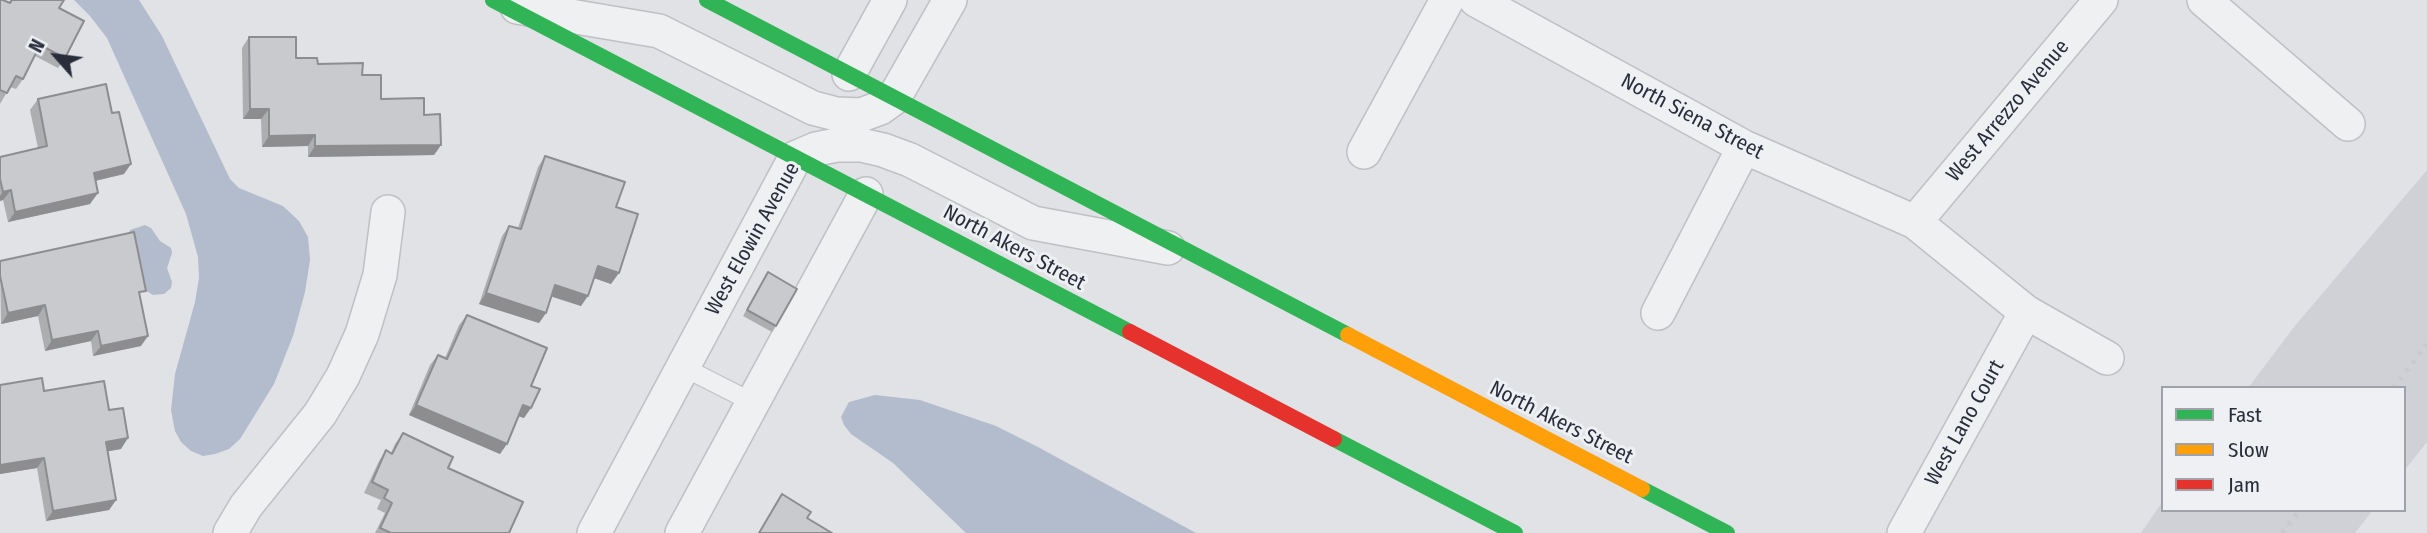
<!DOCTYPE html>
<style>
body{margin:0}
#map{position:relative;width:2427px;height:533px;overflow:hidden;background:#e0e2e5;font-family:"Fira Sans Condensed",sans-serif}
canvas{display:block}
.legend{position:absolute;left:2161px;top:386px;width:245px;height:126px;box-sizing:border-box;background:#eef0f4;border:2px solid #a0a2aa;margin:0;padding:9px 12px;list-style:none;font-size:21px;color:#2a2e3b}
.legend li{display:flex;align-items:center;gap:14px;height:35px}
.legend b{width:35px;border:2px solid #a0a2aa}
.north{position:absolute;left:21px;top:21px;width:70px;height:70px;-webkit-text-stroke:5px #eef0f4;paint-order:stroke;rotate:298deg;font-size:19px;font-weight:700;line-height:28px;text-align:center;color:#2a2e3b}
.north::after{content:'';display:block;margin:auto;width:24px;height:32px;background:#2a2e3b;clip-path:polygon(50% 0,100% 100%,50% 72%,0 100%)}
</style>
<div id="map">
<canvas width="2427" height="533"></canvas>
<ul class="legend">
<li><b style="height:9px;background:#30b455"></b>Fast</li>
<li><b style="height:9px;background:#ff9f0a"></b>Slow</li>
<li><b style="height:9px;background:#e5322d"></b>Jam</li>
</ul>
<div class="north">N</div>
</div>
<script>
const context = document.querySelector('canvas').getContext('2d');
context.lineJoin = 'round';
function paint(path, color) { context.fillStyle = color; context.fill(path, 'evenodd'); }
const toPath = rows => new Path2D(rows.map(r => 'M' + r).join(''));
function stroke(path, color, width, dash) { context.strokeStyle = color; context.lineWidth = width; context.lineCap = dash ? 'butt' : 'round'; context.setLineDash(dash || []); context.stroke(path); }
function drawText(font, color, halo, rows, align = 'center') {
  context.font = font + ' "Fira Sans Condensed",sans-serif'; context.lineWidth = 6; context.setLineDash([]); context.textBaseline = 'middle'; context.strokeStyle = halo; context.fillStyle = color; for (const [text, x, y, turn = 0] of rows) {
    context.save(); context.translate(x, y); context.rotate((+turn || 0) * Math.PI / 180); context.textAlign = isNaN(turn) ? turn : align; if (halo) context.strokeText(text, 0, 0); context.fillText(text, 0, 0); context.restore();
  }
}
const built = toPath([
 [2427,170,2427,442,2404,471,2404,388,2248,388,2294,327],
 [2163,501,2163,510,2373,510,2355,533,2141,533]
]);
const water = toPath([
 [74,0,139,0,162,36,230,179,239,188,283,206,299,221,308,237,310,260,305,292,293,336,274,384,240,439,229,449,215,454,203,456,191,451,181,442,175,431,171,410,175,374,195,302,199,278,198,257,186,214,107,38,90,16],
 [145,225,151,228,160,241,171,248,172,253,167,268,172,282,171,288,164,294,153,295,143,289,128,236,130,230],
 [875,395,920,400,996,426,1038,447,1196,533,966,533,893,463,851,434,844,425,841,417,849,402]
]);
const lane = toPath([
 [683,367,752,402]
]);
const street = toPath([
 [1476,0,1744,147,1915,222,2026,312,2107,358],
 [2204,0,2348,124],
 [517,7,659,31,813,108,836,114,861,115,880,108,894,98,950,0],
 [849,74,890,0],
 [1364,152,1447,0],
 [1915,222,2101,0],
 [1658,313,1744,147],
 [230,533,246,506,320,414,343,376,362,334,380,275,388,212],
 [594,533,795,158,816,149,837,145,861,145,883,150,910,160,1033,223,1168,248],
 [682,533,866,194],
 [1904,533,2026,312]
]);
const fast = toPath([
 [493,0,1130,332],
 [707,0,1348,335],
 [1334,439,1515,533],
 [1642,489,1727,533]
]);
const slow = toPath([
 [1348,335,1642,489]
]);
const jam = toPath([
 [1130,332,1334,439]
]);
const rail = toPath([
 [2393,388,2427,344],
 [2282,533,2300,510]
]);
const wall = toPath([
 [0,0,9,3,10,0,64,0,59,8,65,58,58,68,35,56,23,79,16,89,10,87,0,104],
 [249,37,296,58,362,75,381,99,424,115,441,145,434,155,308,157,308,146,262,147,261,119,243,119,242,48],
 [38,99,124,174,95,181,90,204,8,222,3,200,0,201,0,157,38,148,30,110],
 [545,156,616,207,611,284,594,278,581,306,552,297,546,313,539,323,479,304,502,236,509,226,518,228,538,167],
 [0,261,140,298,141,346,93,356,91,341,45,351,38,316,1,324],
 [768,272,776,326,772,332,743,316],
 [467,315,531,386,524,418,518,416,500,454,409,415,430,365,438,355,445,358,459,325],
 [0,385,44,391,109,410,121,449,108,451,116,500,109,510,46,521,37,468,0,474],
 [403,433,448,468,509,533,375,533,385,513,377,509,381,500,364,493,379,461,386,450,391,453,395,444]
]);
const shadedWall = toPath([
 [250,109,269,109,261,119,243,119],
 [315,135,308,146,262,147,269,136],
 [441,145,434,155,308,157,315,146],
 [131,164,124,174,86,183,94,173],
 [11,190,3,200,0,201,0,196,3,192],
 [98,193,90,204,8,222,15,212],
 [598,266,619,273,611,284,591,277],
 [555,285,588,296,581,306,548,295],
 [486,293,546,313,539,323,479,304],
 [45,305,38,316,1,324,8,313],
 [98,331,91,341,45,351,52,340],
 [148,336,141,346,93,356,101,346],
 [416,405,507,444,500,454,409,415],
 [523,405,531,408,524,418,515,415],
 [128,438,121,449,99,453,106,442],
 [44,458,37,468,0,474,0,465],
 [116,500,109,510,46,521,53,511]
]);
const building = toPath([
 [0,0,3,0,10,3,12,0,64,0,59,8,84,21,65,58,40,45,23,79,16,76,7,93,0,90,0,0],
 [249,37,296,37,296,58,317,58,318,64,363,63,362,75,381,75,381,99,424,98,424,115,440,114,441,145,315,146,315,135,269,136,269,109,250,109,249,37],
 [106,84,112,113,119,112,131,164,94,173,98,193,15,212,11,190,3,192,0,179,0,157,47,146,38,99,106,84],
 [545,156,625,182,616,207,638,214,619,273,598,266,588,296,555,285,546,313,486,293,509,226,521,229,545,156],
 [134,232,146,291,139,292,148,336,101,346,98,331,52,340,45,305,8,313,0,276,0,261,134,232],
 [768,272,797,289,776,326,747,310,768,272],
 [467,315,547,348,531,386,540,389,531,408,523,405,507,444,416,405,438,355,447,359,467,315],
 [42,378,44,391,104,381,109,410,123,408,128,438,106,442,116,500,53,511,44,458,0,465,0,385,42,378],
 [403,433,453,457,448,468,523,502,509,533,391,533,380,528,392,503,384,498,388,490,372,482,386,450,392,454,403,433],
 [782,494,811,512,807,518,832,533,759,533,782,494]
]);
const streetNames = [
 ["West Arrezzo Avenue",2008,111,-50],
 ["North Siena Street",1692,117,28],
 ["West Elowin Avenue",753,239,-61],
 ["North Akers Street",1014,248,28],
 ["North Akers Street",1561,423,27],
 ["West Lano Court",1965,423,-61]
];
paint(built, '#cfd1d7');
paint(water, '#b2bccc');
stroke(lane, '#bec0c3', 20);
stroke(street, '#bec0c3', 36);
stroke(lane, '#eff0f2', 18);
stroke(street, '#eff0f2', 33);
stroke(fast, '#30b455', 16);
stroke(slow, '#ff9f0a', 16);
stroke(jam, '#e5322d', 16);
stroke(rail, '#c9cacc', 5, [3.5, 7]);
paint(wall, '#adaeb0');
paint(shadedWall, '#8d8d90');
paint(building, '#c9cacd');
stroke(building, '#8d8d90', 2);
drawText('21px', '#2a2e3b', '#eef0f4', streetNames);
</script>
